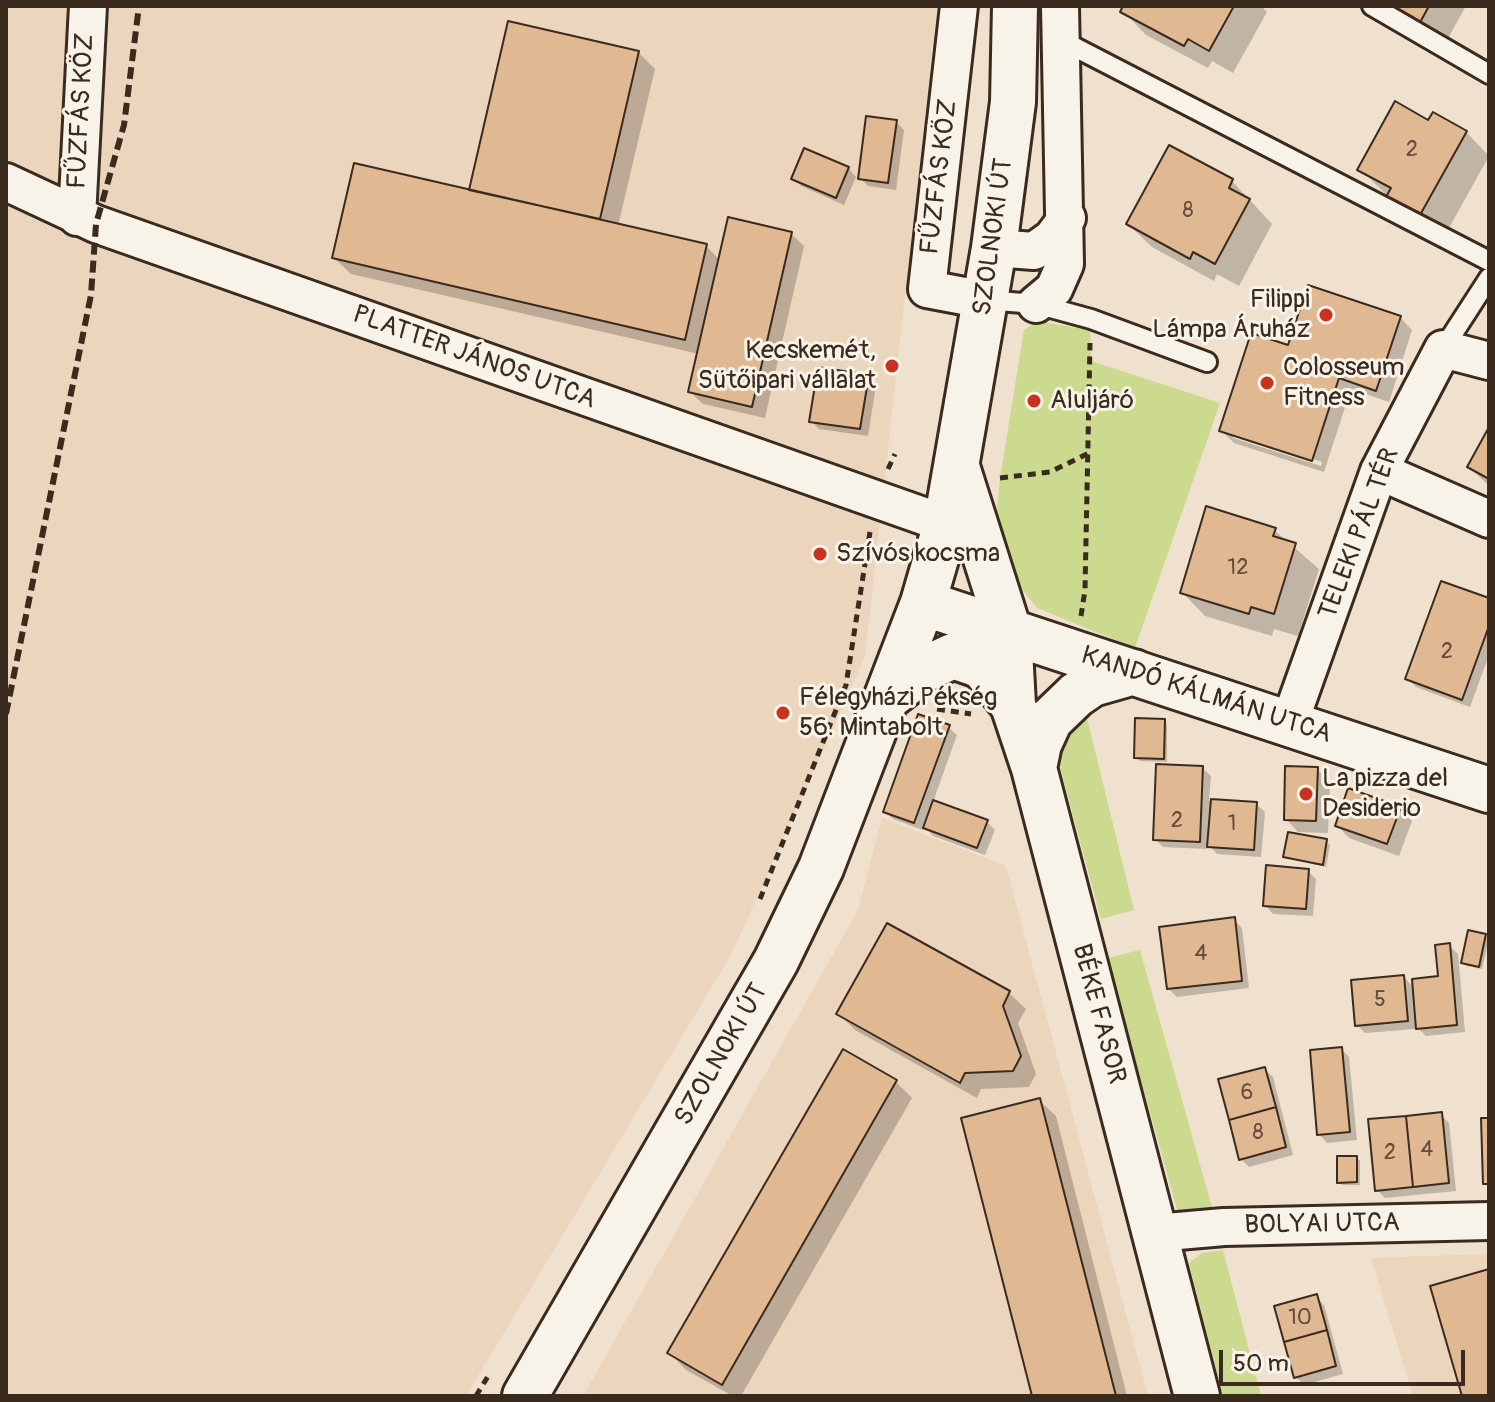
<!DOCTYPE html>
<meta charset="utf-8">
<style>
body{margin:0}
#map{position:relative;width:1495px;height:1402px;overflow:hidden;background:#f0e1ce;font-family:Pangolin,sans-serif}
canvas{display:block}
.frame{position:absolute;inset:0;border:8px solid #3b2a1e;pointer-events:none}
.scale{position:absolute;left:1219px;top:1350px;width:246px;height:36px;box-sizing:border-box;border:4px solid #3b2a1e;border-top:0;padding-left:10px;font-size:24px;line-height:28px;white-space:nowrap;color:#3b2a1e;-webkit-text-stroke:6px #f7f3e8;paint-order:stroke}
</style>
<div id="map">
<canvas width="1495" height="1402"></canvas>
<div class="frame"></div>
<div class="scale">50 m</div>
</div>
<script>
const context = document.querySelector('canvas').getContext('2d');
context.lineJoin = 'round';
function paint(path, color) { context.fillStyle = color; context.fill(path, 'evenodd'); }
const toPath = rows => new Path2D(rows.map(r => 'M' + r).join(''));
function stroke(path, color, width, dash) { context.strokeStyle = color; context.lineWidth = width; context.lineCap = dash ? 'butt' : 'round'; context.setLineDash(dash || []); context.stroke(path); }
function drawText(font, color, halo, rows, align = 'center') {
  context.font = font + ' Pangolin,sans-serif'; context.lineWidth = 6; context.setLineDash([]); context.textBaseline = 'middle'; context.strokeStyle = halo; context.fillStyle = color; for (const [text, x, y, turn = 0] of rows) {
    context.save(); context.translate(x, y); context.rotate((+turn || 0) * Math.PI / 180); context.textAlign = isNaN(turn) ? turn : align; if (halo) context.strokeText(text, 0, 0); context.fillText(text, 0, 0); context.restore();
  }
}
const built = toPath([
 [6,6,937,6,865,657,731,955,466,1396,6,1396],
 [882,818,1006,866,1148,1396,583,1396,858,910],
 [1489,1254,1489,1396,1413,1396,1371,1258]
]);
const green = toPath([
 [1037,321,1090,330,1091,361,1220,403,1135,648,1037,608,1008,572,996,521,1000,478,1024,330],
 [1087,718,1134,910,1101,919,1060,767,1062,739,1073,722],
 [1140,950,1215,1218,1191,1220,1177,1209,1107,958],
 [1223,1250,1261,1396,1223,1396,1189,1263,1202,1253]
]);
const shadow = toPath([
 [1125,6,1261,6,1267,12,1233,73,1212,61,1208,68,1146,35,1123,11],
 [1385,6,1466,6,1442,49],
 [638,52,655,69,618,226,706,246,720,260,791,234,804,246,765,418,703,404,690,392,699,354,351,274,334,258,471,192],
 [896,122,904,130,896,190,868,186,860,178],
 [1429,122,1466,132,1489,156,1444,237,1412,220,1360,169],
 [848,168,856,177,844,205,801,186,793,178],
 [1232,181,1272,224,1239,286,1217,274,1214,281,1152,247,1128,224],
 [1400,317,1412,330,1389,402,1351,389,1324,472,1234,443,1221,430,1289,348],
 [1233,433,1322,462,1321,466,1233,438],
 [868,377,876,385,868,436,819,429,811,421],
 [1489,431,1489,486,1469,467],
 [1274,530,1319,569,1298,636,1274,629,1272,636,1205,616,1182,592],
 [1489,600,1489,655,1470,707,1416,687,1408,679],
 [1164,721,1167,724,1167,762,1140,761,1136,758],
 [948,727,957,735,933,802,987,822,995,830,985,855,933,836,924,826,923,830,893,819,885,811],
 [1202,768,1211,776,1209,801,1256,804,1265,812,1261,857,1217,854,1208,844,1207,849,1163,847,1155,839],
 [1317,769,1330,782,1328,833,1298,832,1286,819],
 [1399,808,1412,821,1399,856,1349,838,1337,825],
 [1326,841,1330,845,1326,867,1285,857],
 [1308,871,1316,879,1313,916,1273,914,1265,905],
 [1234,920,1242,928,1249,988,1177,997,1168,988],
 [1485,936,1489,939,1482,969,1466,966,1463,962],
 [1449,946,1458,954,1465,1032,1426,1036,1415,1025,1415,1029,1365,1033,1357,1025,1404,977,1414,988,1440,978],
 [1009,993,1026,1009,1018,1023,1036,1074,1029,1087,981,1089,977,1098,855,1030,839,1014],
 [1341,1049,1349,1057,1357,1140,1327,1143,1319,1134],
 [1264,1069,1273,1077,1293,1155,1249,1167,1241,1159],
 [896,1082,912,1098,741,1396,733,1396,686,1370,670,1353],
 [1039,1100,1056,1116,1127,1396,1034,1396],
 [1441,1115,1449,1123,1456,1191,1385,1198,1377,1190],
 [1357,1158,1360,1161,1360,1185,1342,1185,1339,1182],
 [1316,1297,1324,1305,1343,1374,1304,1385,1296,1377]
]);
const building = toPath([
 [1123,6,1234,6,1209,51,1188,39,1184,46,1120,12,1123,6],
 [1385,6,1429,6,1418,26,1385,6],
 [508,21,639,51,600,219,469,190,508,21],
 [1395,101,1428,120,1433,112,1467,131,1420,215,1386,197,1391,188,1357,170,1395,101],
 [866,116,897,120,888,183,858,179,866,116],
 [1169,145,1233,179,1229,188,1250,199,1215,264,1193,252,1190,259,1126,224,1169,145],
 [804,148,849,167,836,198,791,179,804,148],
 [354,163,707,244,685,340,332,258,354,163],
 [728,217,792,232,752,407,688,392,728,217],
 [1308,285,1401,316,1376,391,1339,378,1312,461,1219,431,1251,333,1288,345,1308,285],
 [818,367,869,375,860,429,809,422,818,367],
 [1489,427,1489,479,1467,467,1489,427],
 [1206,506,1276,528,1273,536,1296,543,1274,614,1251,607,1249,614,1180,593,1206,506],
 [1441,581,1489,598,1489,626,1462,700,1405,679,1441,581],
 [918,714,950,725,914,823,883,812,918,714],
 [1135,718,1165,719,1164,759,1134,758,1135,718],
 [1156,764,1203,766,1200,842,1153,840,1156,764],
 [1285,766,1318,767,1316,821,1284,820,1285,766],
 [1348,788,1401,807,1387,844,1335,826,1348,788],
 [1211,799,1257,802,1254,850,1207,847,1211,799],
 [933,800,988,820,977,848,923,828,933,800],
 [1288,832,1327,839,1323,865,1283,857,1288,832],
 [1266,865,1309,869,1306,909,1263,906,1266,865],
 [1235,917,1242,981,1167,989,1159,927,1235,917],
 [887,923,1010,991,1003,1006,1021,1056,1013,1071,965,1073,960,1083,836,1014,887,923],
 [1468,930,1486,934,1479,967,1461,963,1468,930],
 [1450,943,1457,1025,1416,1029,1412,979,1438,976,1435,945,1450,943],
 [1404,975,1408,1021,1355,1026,1351,980,1404,975],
 [1342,1047,1350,1132,1317,1135,1310,1050,1342,1047],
 [843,1049,897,1080,722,1385,667,1353,843,1049],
 [1265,1067,1276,1107,1229,1120,1218,1079,1265,1067],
 [1040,1098,1116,1396,1032,1396,961,1118,1040,1098],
 [1276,1107,1286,1147,1239,1160,1229,1120,1276,1107],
 [1442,1112,1449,1183,1413,1187,1406,1116,1442,1112],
 [1406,1116,1413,1187,1375,1191,1368,1119,1406,1116],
 [1481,1118,1489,1118,1489,1184,1483,1184,1481,1118],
 [1337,1156,1357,1156,1357,1182,1337,1183,1337,1156],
 [1489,1269,1489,1396,1462,1396,1430,1286,1489,1269],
 [1317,1294,1327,1330,1284,1342,1274,1306,1317,1294],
 [1327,1330,1336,1366,1294,1378,1284,1342,1327,1330]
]);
const path = toPath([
 [888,469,895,454],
 [1000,478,1050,472,1089,453],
 [1081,616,1085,590,1090,343],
 [937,709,971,714],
 [760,899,846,685,870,532],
 [476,1396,490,1373]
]);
const service = toPath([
 [1372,6,1489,74],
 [1059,39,1489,261],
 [985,300,1036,304,1091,319,1207,362],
 [1443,349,1489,278]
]);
const minor = toPath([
 [959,6,927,289,985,300],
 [6,182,96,224,946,524],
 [77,217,88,6],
 [994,248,1034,251,1052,238,1067,218],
 [1036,304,1054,289,1065,264,1060,6],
 [1379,471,1489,519],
 [1289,724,1379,471,1443,349,1489,361],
 [1155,1233,1224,1227,1489,1221]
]);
const tertiary = toPath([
 [958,470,1009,631,1013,705,1034,768,1197,1396],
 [923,603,1489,790],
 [887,698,923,670,953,656,982,666,1013,705],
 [1034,768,1039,744,1050,720,1076,695,1092,684,1134,672],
 [525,1396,776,961,821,868,923,603,946,524,994,248,1013,102,1015,6]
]);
const rail = toPath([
 [6,714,91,295,96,224,124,125,139,6]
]);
const markers = [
 [1326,315,8,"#c8321e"],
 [892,366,8,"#c8321e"],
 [1267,383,8,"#c8321e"],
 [1034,401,8,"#c8321e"],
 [820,554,8,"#c8321e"],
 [783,713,8,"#c8321e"],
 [1306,794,8,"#c8321e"]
];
const numberNames = [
 ["2",1412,150],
 ["8",1188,211],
 ["12",1238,568],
 ["2",1447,652],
 ["2",1177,821],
 ["1",1232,824],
 ["4",1201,954],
 ["5",1380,1000],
 ["6",1247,1093],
 ["8",1258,1133],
 ["4",1427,1150],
 ["2",1390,1153],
 ["10",1300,1318]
];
const streetNames = [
 ["FŰZFÁS KÖZ",82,111,-87],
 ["FŰZFÁS KÖZ",940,177,-83],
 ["SZOLNOKI ÚT",994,237,-82],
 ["PLATTER JÁNOS UTCA",474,358,20],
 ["TELEKI PÁL TÉR",1360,534,-69],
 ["KANDÓ KÁLMÁN UTCA",1206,696,18],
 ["BÉKE FASOR",1098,1014,75],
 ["SZOLNOKI ÚT",722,1055,-60],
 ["BOLYAI UTCA",1322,1225,-1]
];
const poiNames = [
 ["Filippi",1310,300,"right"],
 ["Lámpa Áruház",1310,330,"right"],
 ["Kecskemét,",876,351,"right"],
 ["Sütőipari vállalat",876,381,"right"],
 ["Colosseum",1283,368],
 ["Fitness",1283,398],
 ["Aluljáró",1050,401],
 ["Szívós kocsma",836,554],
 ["Félegyházi Pékség",799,698],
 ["56. Mintabolt",799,728],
 ["La pizza del",1322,779],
 ["Desiderio",1322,809]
];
paint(built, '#ebd5bc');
paint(green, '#cbda8e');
paint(shadow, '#0003');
paint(building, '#e0b891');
stroke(building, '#3b2a1e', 2);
stroke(service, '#3b2a1e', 24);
stroke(minor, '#3b2a1e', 42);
stroke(tertiary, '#3b2a1e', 50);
stroke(path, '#3b2a1e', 5, [8, 6]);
stroke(service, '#f7f3e8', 18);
stroke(minor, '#f7f3e8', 36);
stroke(tertiary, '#f7f3e8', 44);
stroke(rail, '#3b2a1e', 6, [12, 6]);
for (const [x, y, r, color] of markers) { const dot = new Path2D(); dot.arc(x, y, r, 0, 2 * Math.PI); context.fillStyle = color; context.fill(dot); stroke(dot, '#f7f3e8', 3); }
drawText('22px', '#644e3b', null, numberNames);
drawText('26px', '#3b2a1e', '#f7f3e8', streetNames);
drawText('26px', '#3b2a1e', '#f7f3e8', poiNames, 'left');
</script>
